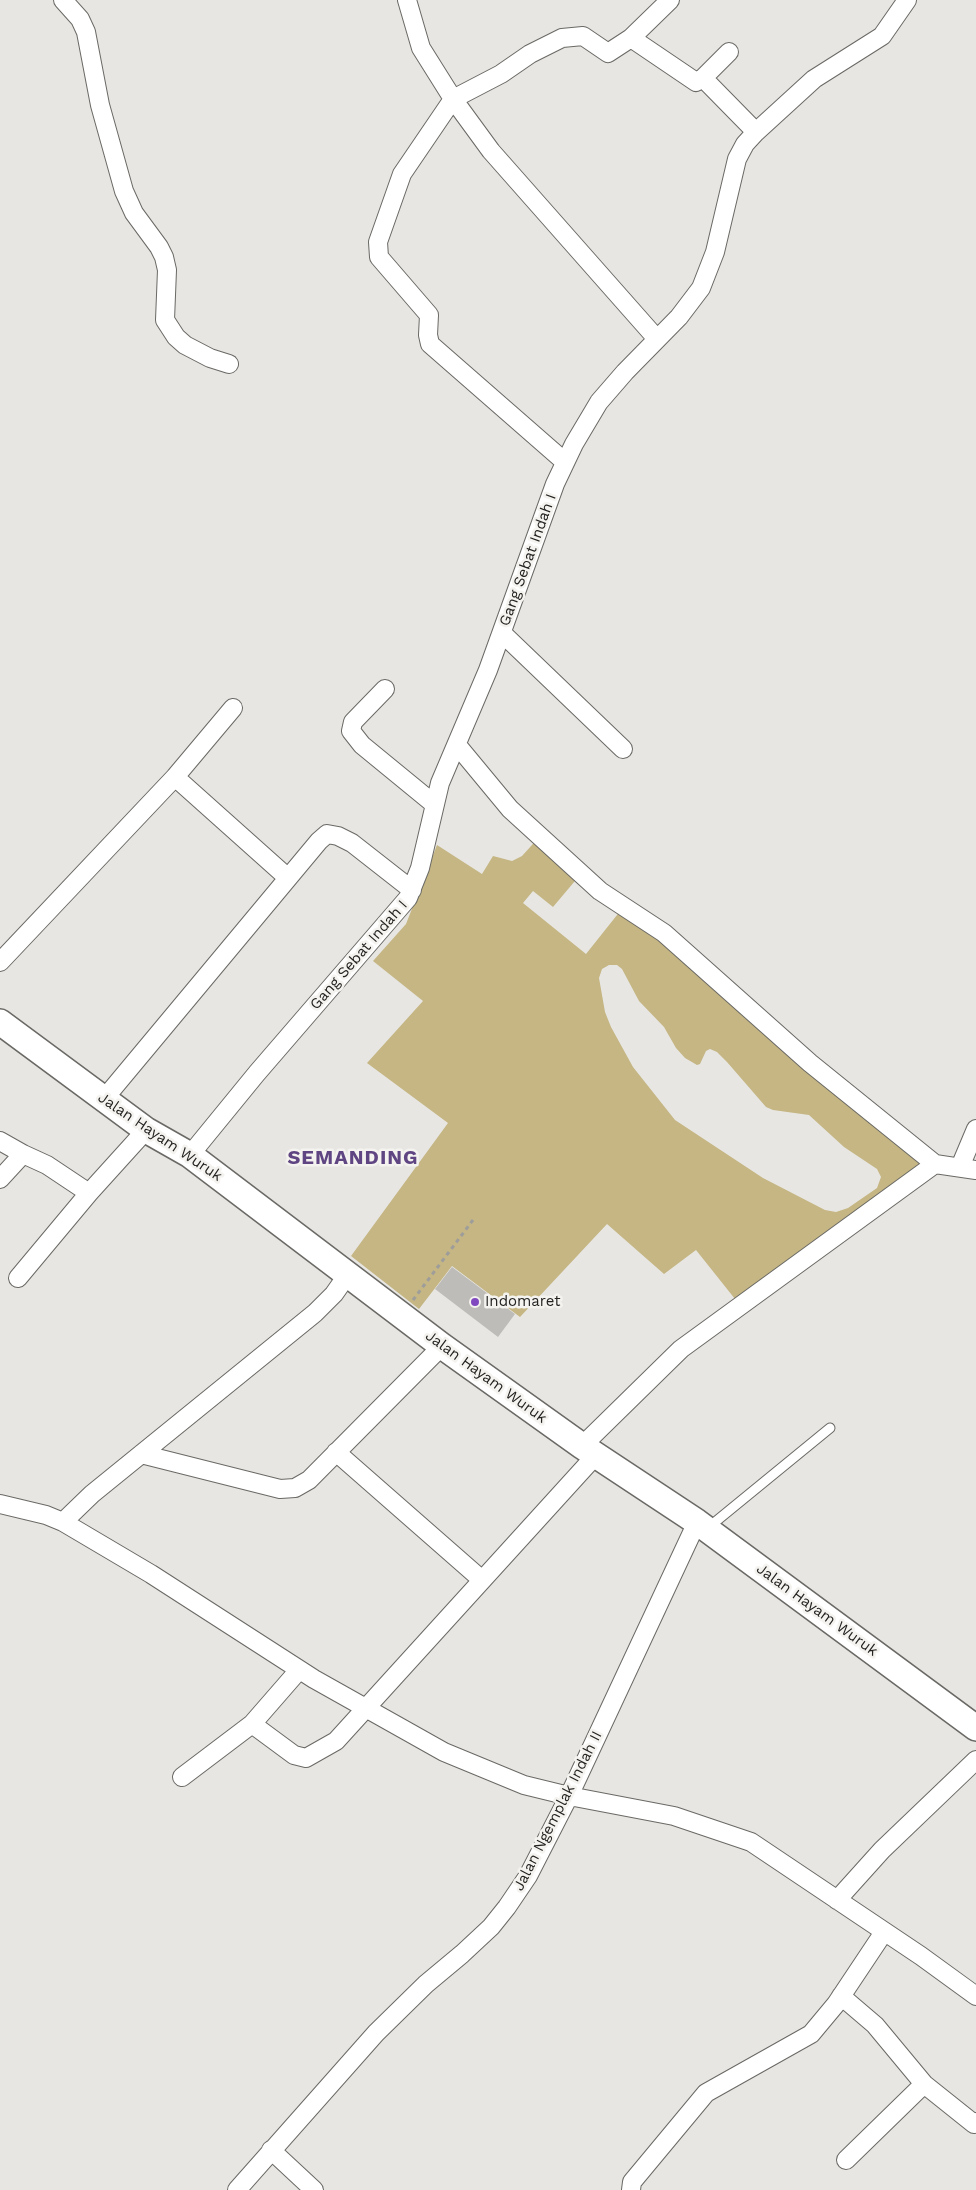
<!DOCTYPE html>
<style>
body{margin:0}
canvas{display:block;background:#e7e6e2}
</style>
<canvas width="976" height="2190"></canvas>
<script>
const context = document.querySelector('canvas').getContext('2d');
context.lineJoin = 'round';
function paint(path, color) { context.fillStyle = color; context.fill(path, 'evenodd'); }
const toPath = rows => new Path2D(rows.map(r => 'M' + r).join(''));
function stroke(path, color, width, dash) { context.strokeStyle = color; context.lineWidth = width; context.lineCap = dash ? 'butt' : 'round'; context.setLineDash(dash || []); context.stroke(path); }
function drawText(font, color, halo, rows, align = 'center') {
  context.font = font + ' "Work Sans",sans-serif'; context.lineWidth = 5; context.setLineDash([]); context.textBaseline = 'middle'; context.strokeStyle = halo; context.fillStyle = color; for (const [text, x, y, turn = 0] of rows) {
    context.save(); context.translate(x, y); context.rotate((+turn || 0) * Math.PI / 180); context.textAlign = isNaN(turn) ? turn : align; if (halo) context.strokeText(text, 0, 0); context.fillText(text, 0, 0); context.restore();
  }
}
const green = toPath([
 [541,835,580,875,553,907,533,891,523,903,586,954,621,910,664,935,924,1162,735,1299,696,1250,664,1274,607,1224,520,1317,452,1266,419,1309,351,1256,448,1123,367,1063,423,1001,373,961,406,924,437,845,482,874,493,856,512,861,522,856],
 [609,965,617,965,622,969,639,1001,664,1027,676,1048,685,1058,697,1065,700,1064,706,1051,710,1049,717,1052,727,1062,766,1107,773,1110,809,1115,844,1147,877,1169,881,1177,877,1188,848,1208,836,1212,825,1210,763,1178,675,1120,633,1067,611,1027,605,1012,599,978,602,969]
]);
const building = toPath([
 [452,1267,515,1314,498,1337,435,1289]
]);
const path = toPath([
 [413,1300,473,1220]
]);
const lane = toPath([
 [709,1527,830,1428]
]);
const street = toPath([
 [63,0,80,19,86,32,100,105,124,191,134,213,159,247,164,257,167,270,165,320,176,337,185,345,210,358,229,364],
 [407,0,421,48,453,99,501,74,530,54,562,38,583,36,608,53,631,38,696,82,703,78,756,132],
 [631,38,670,0],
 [703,78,729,52],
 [565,462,430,344,428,335,429,315,379,257,378,242,402,174,453,99,491,151,657,339],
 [502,633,623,749],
 [385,689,353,722,351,731,362,745,434,804],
 [457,745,510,809,600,891,664,933,810,1063,935,1164,976,1170],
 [175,777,288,878],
 [0,962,175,777,233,708],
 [104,1099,319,841,327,834,338,836,352,843,412,890],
 [0,1141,23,1154],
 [190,1155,257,1073,408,898,420,868,440,783,488,670,555,484,574,444,599,402,625,372,679,317,701,288,715,252,737,159,745,144,756,132,814,79,882,36,907,0],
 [960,1167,976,1129],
 [0,1179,23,1154,47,1165,89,1193],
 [18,1278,89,1193,146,1130],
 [582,1446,681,1349,935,1164],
 [336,1452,482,1580],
 [141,1454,280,1489,295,1488,309,1480,442,1346],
 [0,1504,46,1515,63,1522,151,1574,314,1679,444,1752,524,1785,569,1796,674,1816,751,1842,921,1956,976,1996],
 [63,1522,92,1494,315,1313,334,1294,348,1274],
 [252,1724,294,1755,306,1758,336,1741,596,1455],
 [182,1777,252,1724,299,1670],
 [837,1900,882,1850,976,1760],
 [841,1996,875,2025,924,2084],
 [271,2150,314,2190],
 [846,2160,924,2084,974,2124,976,2122],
 [237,2190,376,2033,426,1984,462,1954,491,1927,507,1907,528,1876,569,1796,697,1522],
 [631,2190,632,2182,706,2093,811,2034,836,2004,884,1932]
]);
const secondary = toPath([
 [0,1022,146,1130,190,1155,442,1346,582,1446,697,1522,976,1728]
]);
const markers = [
 [475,1302,5,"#8149c0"]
];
const streetNames = [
 ["Gang Sebat Indah I",528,560,-70],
 ["Gang Sebat Indah I",359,955,-49],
 ["Jalan Hayam Wuruk",160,1137,34],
 ["Jalan Hayam Wuruk",486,1377,36],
 ["Jalan Hayam Wuruk",817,1610,36],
 ["Jalan Ngemplak Indah II",558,1811,-63]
];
const poiNames = [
 ["Indomaret",485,1302]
];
const districtNames = [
 ["SEMANDING",353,1158]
];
paint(green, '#c5b684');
paint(building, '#bebcb8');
stroke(lane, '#6a6965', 11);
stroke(street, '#6a6965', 20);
stroke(secondary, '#6a6965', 28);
stroke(path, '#9e9d9a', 3, [4, 4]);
stroke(lane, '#fff', 9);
stroke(street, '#fff', 18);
stroke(secondary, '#fff', 25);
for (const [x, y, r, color] of markers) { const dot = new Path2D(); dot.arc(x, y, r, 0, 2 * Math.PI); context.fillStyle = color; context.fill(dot); stroke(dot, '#f4f3ef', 2); }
drawText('15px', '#242322', '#f4f3ef', streetNames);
drawText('15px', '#242322', '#f4f3ef', poiNames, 'left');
context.letterSpacing = '1px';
drawText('bold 20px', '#5f4582', '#f4f3ef', districtNames);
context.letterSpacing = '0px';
</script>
